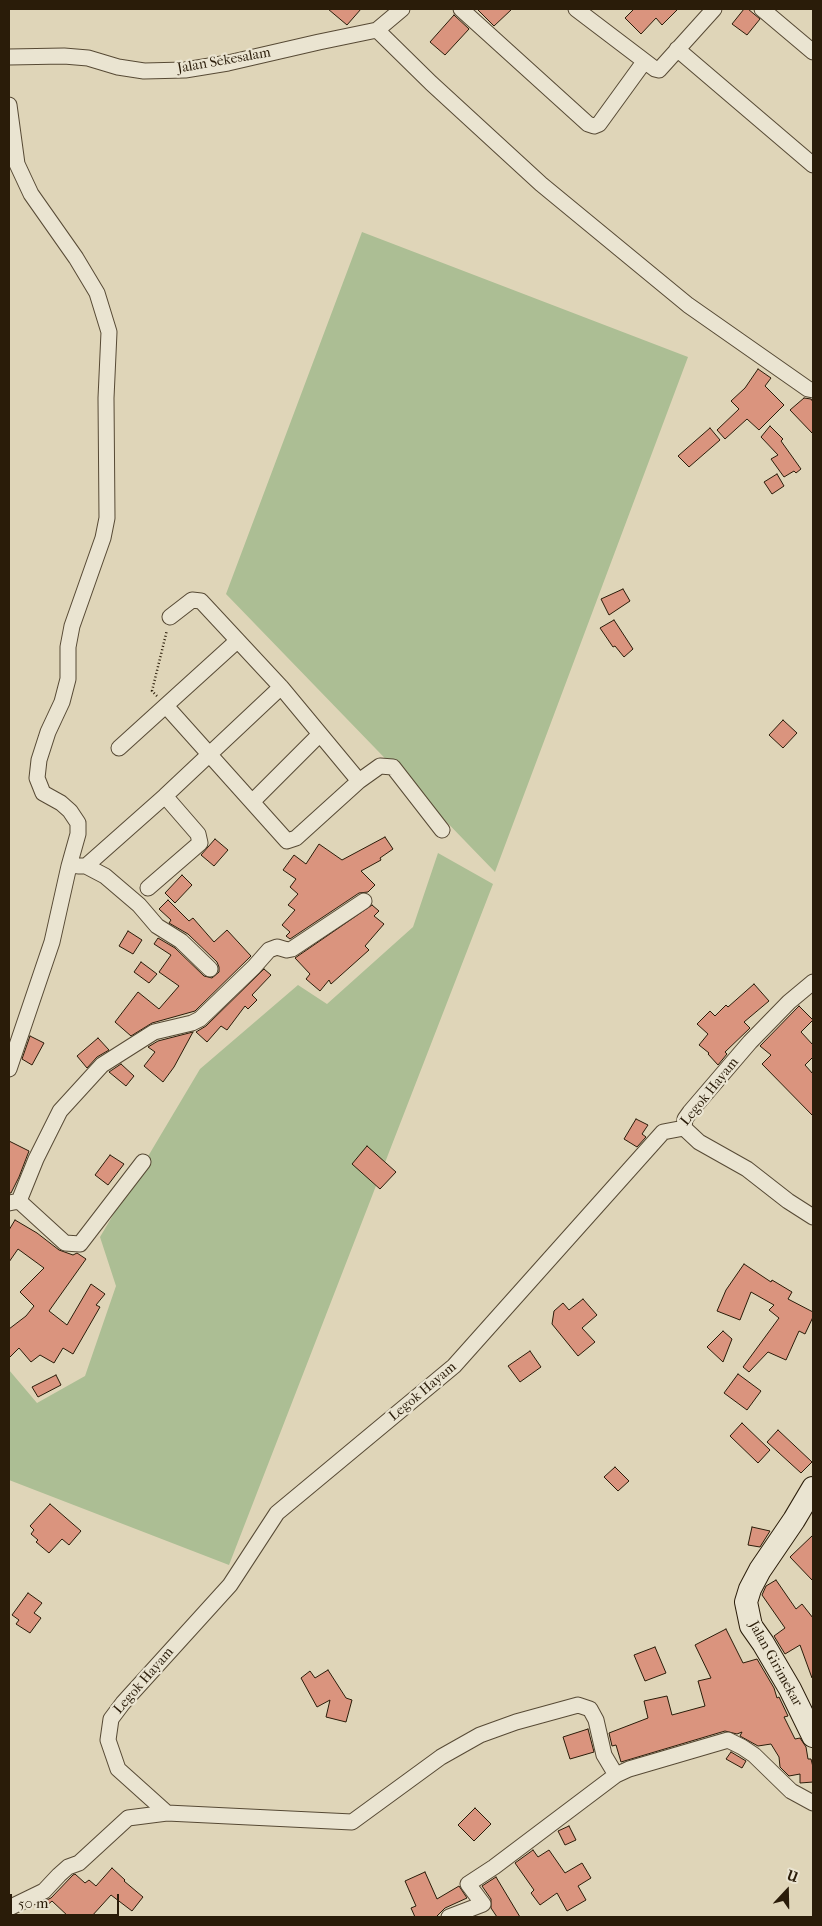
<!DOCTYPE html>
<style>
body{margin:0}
#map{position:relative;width:822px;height:1926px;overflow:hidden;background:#dfd5b8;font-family:"IM FELL French Canon",serif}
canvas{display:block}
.frame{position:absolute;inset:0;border:10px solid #2a1c09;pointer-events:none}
.north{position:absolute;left:762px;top:1866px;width:50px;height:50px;-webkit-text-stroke:4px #eae4d1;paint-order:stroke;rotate:21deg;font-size:14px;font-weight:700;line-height:20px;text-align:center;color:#2a1c09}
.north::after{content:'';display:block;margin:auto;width:18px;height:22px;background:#2a1c09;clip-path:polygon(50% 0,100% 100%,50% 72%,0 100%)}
.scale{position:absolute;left:10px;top:1894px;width:109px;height:22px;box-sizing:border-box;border:2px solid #2a1c09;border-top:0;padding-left:6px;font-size:15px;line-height:18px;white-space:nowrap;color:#2a1c09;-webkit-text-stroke:4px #eae4d1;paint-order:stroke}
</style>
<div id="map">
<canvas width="822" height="1926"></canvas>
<div class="frame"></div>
<div class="north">U</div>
<div class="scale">50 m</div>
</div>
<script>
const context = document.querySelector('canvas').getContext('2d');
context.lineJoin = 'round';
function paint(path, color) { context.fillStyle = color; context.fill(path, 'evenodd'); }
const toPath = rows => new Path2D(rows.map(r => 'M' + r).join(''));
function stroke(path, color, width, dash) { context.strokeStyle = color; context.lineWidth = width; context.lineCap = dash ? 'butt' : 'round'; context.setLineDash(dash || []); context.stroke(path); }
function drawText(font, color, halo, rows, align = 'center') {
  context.font = font + ' "IM FELL French Canon",serif'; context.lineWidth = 4.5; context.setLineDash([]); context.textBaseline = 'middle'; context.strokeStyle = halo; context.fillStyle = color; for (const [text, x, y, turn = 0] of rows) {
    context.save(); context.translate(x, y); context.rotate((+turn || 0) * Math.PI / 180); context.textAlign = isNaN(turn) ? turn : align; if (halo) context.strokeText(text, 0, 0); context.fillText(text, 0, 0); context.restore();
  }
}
const green = toPath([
 [362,232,688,357,495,872,226,594],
 [438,853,493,884,229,1565,9,1480,9,1370,37,1403,85,1376,116,1286,100,1237,200,1069,298,985,327,1004,413,927]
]);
const building = toPath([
 [328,9,361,9,347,25,328,9],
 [477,9,512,9,494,26,477,9],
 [634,9,678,9,662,25,656,18,641,34,625,18,634,9],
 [744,9,748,9,760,19,747,35,732,24,744,9],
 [454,15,469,29,445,55,430,42,454,15],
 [758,369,771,378,765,386,784,405,759,430,747,419,725,439,717,430,739,409,731,401,745,388,758,369],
 [804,398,811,399,813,402,813,434,790,410,804,398],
 [770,426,783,439,781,441,801,469,796,473,794,471,784,477,771,459,778,455,761,437,770,426],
 [710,428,720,440,689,467,678,456,710,428],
 [777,474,784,486,772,494,764,482,777,474],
 [623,589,630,601,609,615,601,599,623,589],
 [614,620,633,649,624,657,615,646,613,647,600,628,614,620],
 [783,720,797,733,783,748,769,735,783,720],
 [385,837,393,849,380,858,381,860,361,871,375,885,368,892,359,893,290,939,286,936,290,932,282,925,295,910,288,905,298,894,290,887,296,879,283,870,294,855,306,864,319,844,342,860,385,837],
 [215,839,228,850,214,866,201,855,215,839],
 [182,875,192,885,175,903,165,893,182,875],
 [168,900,189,921,193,918,214,942,227,930,251,956,195,1011,152,1023,131,1036,115,1022,138,992,159,1009,179,986,159,972,171,955,154,944,158,938,175,948,204,976,212,978,219,972,219,967,217,962,188,934,169,923,171,920,159,909,168,900],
 [372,905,379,911,374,916,384,924,365,946,369,950,331,984,329,980,320,991,306,979,310,974,295,958,372,905],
 [128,931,142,940,133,954,119,946,128,931],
 [141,962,157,974,149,983,134,972,141,962],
 [264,969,271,975,252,995,257,1000,248,1009,245,1006,227,1030,221,1026,207,1042,196,1032,206,1026,264,969],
 [754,984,769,1001,744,1022,750,1028,725,1052,727,1054,718,1065,708,1054,709,1053,699,1045,708,1034,697,1024,710,1011,715,1016,726,1005,728,1007,754,984],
 [799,1006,813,1020,801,1032,813,1045,813,1057,805,1065,813,1074,813,1116,762,1064,771,1055,760,1046,799,1006],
 [193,1032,174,1067,163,1082,144,1066,155,1052,148,1047,158,1041,193,1032],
 [30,1036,44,1043,32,1065,22,1059,30,1036],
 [98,1038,109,1050,97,1057,87,1068,77,1056,98,1038],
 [121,1064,134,1076,126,1086,109,1072,121,1064],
 [636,1119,648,1125,642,1134,646,1137,637,1147,624,1139,636,1119],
 [9,1141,29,1151,19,1177,11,1193,9,1193,9,1141],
 [367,1146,396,1172,380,1189,352,1164,367,1146],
 [110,1155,124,1164,108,1185,95,1175,110,1155],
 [15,1220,37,1233,59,1250,73,1255,77,1253,86,1259,49,1311,67,1325,91,1284,105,1294,96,1305,100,1307,73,1354,63,1348,54,1363,40,1355,31,1362,19,1348,9,1358,9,1329,26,1316,34,1306,20,1292,44,1268,18,1249,9,1262,9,1230,15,1220],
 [744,1264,771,1282,772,1280,792,1292,788,1299,813,1312,813,1317,805,1334,799,1331,786,1360,768,1352,749,1372,743,1367,779,1318,769,1310,774,1305,751,1292,740,1320,717,1311,726,1290,744,1264],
 [583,1299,597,1315,582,1328,595,1342,578,1356,552,1324,554,1311,563,1303,569,1310,583,1299],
 [723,1331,732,1339,723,1362,707,1347,723,1331],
 [530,1351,541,1367,520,1382,508,1366,530,1351],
 [738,1374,761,1391,747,1410,724,1393,738,1374],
 [56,1375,61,1385,38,1397,32,1387,56,1375],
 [742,1423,770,1450,758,1463,730,1436,742,1423],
 [778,1430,812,1462,801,1473,767,1442,778,1430],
 [615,1467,629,1481,618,1491,604,1477,615,1467],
 [50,1504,81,1531,69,1545,62,1539,49,1553,36,1542,38,1540,31,1534,34,1530,30,1526,50,1504],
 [752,1527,770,1531,760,1547,748,1545,752,1527],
 [813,1535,813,1581,790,1557,813,1535],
 [776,1580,796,1609,802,1604,813,1618,813,1678,812,1678,800,1645,785,1654,774,1636,785,1628,762,1595,766,1586,776,1580],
 [28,1593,42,1603,34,1613,41,1618,30,1633,16,1624,19,1620,12,1615,28,1593],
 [726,1629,743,1663,757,1659,774,1688,777,1698,779,1697,788,1716,784,1717,795,1739,800,1738,806,1747,808,1759,811,1759,813,1767,813,1782,800,1783,800,1774,789,1776,780,1767,779,1757,771,1744,758,1746,740,1736,742,1732,737,1734,725,1731,621,1762,616,1745,612,1746,609,1733,648,1718,644,1701,667,1696,672,1715,705,1706,698,1681,711,1678,695,1645,726,1629],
 [655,1647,666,1673,645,1681,634,1655,655,1647],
 [328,1670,346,1698,352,1700,346,1722,326,1717,330,1700,317,1707,301,1678,310,1671,315,1678,328,1670],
 [588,1729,594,1752,570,1759,563,1737,588,1729],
 [731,1752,746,1761,742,1768,726,1759,731,1752],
 [475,1808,491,1824,474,1841,458,1825,475,1808],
 [569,1826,576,1840,565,1845,558,1831,569,1826],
 [533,1850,538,1857,549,1850,565,1873,582,1863,591,1878,578,1886,586,1900,567,1911,557,1893,540,1905,531,1893,534,1890,515,1863,533,1850],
 [112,1868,125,1880,124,1881,143,1897,132,1911,111,1895,91,1917,69,1917,52,1901,44,1908,40,1903,51,1898,73,1875,75,1874,85,1883,89,1880,96,1886,112,1868],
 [425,1872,437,1899,459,1886,467,1898,445,1908,436,1917,415,1917,411,1908,416,1906,405,1881,425,1872],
 [496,1877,520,1917,497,1917,491,1908,491,1899,482,1886,496,1877]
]);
const path = toPath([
 [157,696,152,691,167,630]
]);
const street = toPath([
 [461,9,588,124,594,126,599,124,644,62],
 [576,9,655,69,659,70,714,9],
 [762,9,813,52],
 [377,30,431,83,541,184,688,305,808,389,813,390],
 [677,49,813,165],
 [9,57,64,56,88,58,118,67,144,71,185,70,228,63,319,42,377,30,402,9],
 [9,105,17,164,31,194,76,258,97,293,109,332,106,398,107,518,103,538,72,626,68,647,68,679,62,702,48,732,39,760,37,778,43,793,61,803,70,811,78,823,78,834,69,866,52,942,9,1069],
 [170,617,192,600,201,601,281,687,359,781],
 [166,706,287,841,296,838,359,781,380,766,393,767,442,830],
 [119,748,237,641],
 [252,802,320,734],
 [78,866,86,866,105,876,139,905,157,926,181,941,210,969],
 [86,866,165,796,281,687],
 [148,888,200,843,198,834,165,796],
 [684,1128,685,1119,690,1112,750,1042,789,1002,813,982],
 [684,1128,699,1142,747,1169,788,1201,813,1217],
 [19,1201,65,1243,80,1244,143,1162],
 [9,1203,19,1201,36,1159,60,1111,102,1065,154,1032,192,1023,200,1019,254,967,269,950,277,947,287,950,292,949,364,901],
 [167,1813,118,1769,108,1740,111,1719,123,1703,230,1585,277,1513,454,1366,663,1132,684,1128],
 [9,1908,44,1891,59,1875,68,1867,79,1863,128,1818,167,1813,352,1822,441,1757,480,1735,516,1722,578,1705,590,1709,596,1720,604,1755,616,1775,629,1769,728,1740,742,1747,754,1755,791,1791,813,1803],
 [449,1917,483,1904,468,1884,494,1867,616,1775]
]);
const secondary = toPath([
 [813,1488,794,1520,760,1570,750,1589,746,1602,751,1626,763,1643,790,1689,813,1736]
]);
const streetNames = [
 ["Jalan Sekesalam",224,61,-10],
 ["Legok Hayam",710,1092,-51],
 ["Legok Hayam",423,1392,-40],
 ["Jalan Girimekar",775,1664,61],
 ["Legok Hayam",144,1681,-49]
];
paint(green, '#acbe94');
paint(building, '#da947e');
stroke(building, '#2a1c09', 1);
stroke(street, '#574a35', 17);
stroke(secondary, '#2a1c09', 24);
stroke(path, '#2a1c09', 2.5, [1, 2.5]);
stroke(street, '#eae4d1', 15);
stroke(secondary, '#eae4d1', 22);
drawText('14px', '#2a1c09', '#eae4d1', streetNames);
</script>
